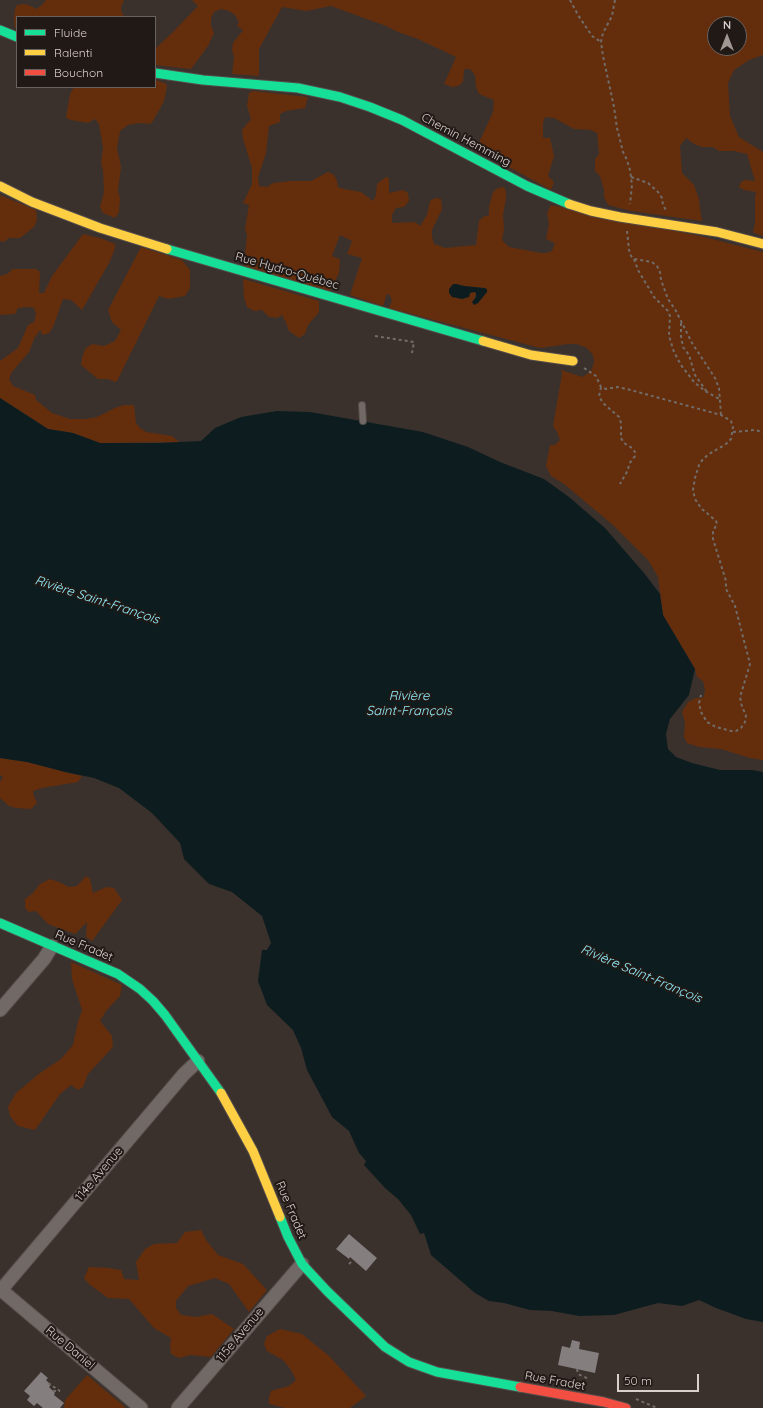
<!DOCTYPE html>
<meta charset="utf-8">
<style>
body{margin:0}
#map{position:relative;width:763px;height:1408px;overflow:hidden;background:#3a312d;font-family:Quicksand,sans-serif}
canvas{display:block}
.legend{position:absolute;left:16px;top:16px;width:140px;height:72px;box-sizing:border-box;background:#201916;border:1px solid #6a625e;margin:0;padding:5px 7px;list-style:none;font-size:12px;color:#d9cfcb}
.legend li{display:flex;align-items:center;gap:8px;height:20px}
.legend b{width:20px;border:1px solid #6a625e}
.north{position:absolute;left:707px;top:16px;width:40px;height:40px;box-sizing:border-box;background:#201916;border:1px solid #6a625e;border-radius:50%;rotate:0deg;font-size:11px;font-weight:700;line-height:16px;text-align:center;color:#d9cfcb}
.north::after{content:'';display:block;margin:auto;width:14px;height:18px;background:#a19894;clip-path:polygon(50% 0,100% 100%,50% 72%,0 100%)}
.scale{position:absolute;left:617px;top:1374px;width:82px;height:18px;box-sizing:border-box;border:2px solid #d9cfcb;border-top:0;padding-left:5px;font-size:12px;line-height:14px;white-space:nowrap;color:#d9cfcb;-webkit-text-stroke:3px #201916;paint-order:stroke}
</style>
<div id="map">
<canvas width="763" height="1408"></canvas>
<ul class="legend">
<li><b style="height:5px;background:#16e098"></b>Fluide</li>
<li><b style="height:5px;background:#ffcf43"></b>Ralenti</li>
<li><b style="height:5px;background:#f24e42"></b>Bouchon</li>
</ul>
<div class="north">N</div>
<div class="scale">50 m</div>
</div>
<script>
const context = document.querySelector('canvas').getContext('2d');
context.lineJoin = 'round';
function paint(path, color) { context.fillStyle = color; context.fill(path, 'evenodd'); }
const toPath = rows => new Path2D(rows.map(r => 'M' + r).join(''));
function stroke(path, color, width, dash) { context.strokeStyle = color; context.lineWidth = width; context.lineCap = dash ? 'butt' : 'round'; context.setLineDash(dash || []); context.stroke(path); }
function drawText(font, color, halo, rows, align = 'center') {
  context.font = font + ' Quicksand,sans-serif'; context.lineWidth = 4; context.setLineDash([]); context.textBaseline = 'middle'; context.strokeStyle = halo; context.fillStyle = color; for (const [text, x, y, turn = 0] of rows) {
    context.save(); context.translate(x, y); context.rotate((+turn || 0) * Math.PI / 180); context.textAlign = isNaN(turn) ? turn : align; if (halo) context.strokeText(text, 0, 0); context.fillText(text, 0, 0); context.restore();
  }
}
const green = toPath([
 [46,0,124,0,121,7,122,14,126,17,17,17,17,28,15,28,14,18,15,9,17,5,24,4,29,5,36,9,42,5],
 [192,0,763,0,763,55,749,60,734,70,728,83,730,116,739,137,763,152,763,236,754,233,753,232,755,223,755,197,756,192,744,190,739,187,741,182,745,180,755,181,747,154,734,151,719,151,713,147,702,147,694,144,686,138,680,146,682,173,694,185,699,199,700,209,702,221,631,211,608,205,604,197,604,190,600,176,595,171,595,159,599,154,597,133,591,130,574,129,554,118,545,117,543,123,543,138,550,138,554,156,548,176,554,182,551,190,476,149,493,112,494,100,479,94,476,87,475,75,470,69,464,69,463,82,458,86,452,87,444,84,456,57,418,39,398,32,386,26,331,6,306,11,282,7,259,49,259,76,232,74,234,57,232,50,233,43,243,30,237,26,239,22,235,15,229,11,221,9,214,12,211,18,211,25,214,33,208,46,191,69,155,65,155,49,173,32,198,6],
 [715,24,739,24,739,48,715,48],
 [155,80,165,83,167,86,164,101,153,121,150,124,139,123,128,125,120,131,117,148,121,167,118,191,120,198,119,212,115,218,103,213,100,207,104,192,103,171,101,162,103,148,99,124,95,119,88,123,71,120,66,118,70,94,74,87,155,87],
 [253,91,308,97,305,108,286,111,280,114,280,122,269,126,266,153,258,177,259,186,267,187,273,183,291,181,311,181,328,172,334,175,337,181,338,187,344,189,361,192,373,201,376,195,377,184,386,177,389,178,389,193,403,190,408,193,409,201,404,207,396,208,392,215,392,223,415,222,420,226,427,215,430,201,435,198,441,199,442,209,432,230,432,237,434,244,445,248,476,245,479,221,483,217,489,215,489,207,493,192,498,188,504,187,506,192,506,199,503,215,504,229,502,240,509,247,541,253,546,253,552,251,555,243,546,239,549,224,547,213,551,205,700,236,763,252,763,760,750,758,721,749,699,747,687,743,684,737,685,723,682,712,688,702,696,698,703,698,705,691,704,685,703,681,697,677,695,669,663,615,658,577,648,560,613,525,564,484,551,476,546,466,550,445,555,445,560,440,557,432,553,426,562,374,561,370,582,377,587,374,592,369,594,362,593,355,587,348,577,344,568,344,540,348,389,308,392,300,389,294,387,294,383,306,350,295,362,258,347,254,352,241,340,235,332,256,340,259,339,273,330,291,244,266,247,235,245,229,249,205,243,203,252,184,252,168,243,139,242,130,251,119,247,106,249,93],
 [456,284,464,286,484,288,487,289,487,292,478,303,474,300,476,293,474,292,470,293,469,297],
 [0,195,36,210,37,220,34,227,20,238,9,238,4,242,0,241],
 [83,234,103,239,115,244,115,249,109,263,82,310,71,300,63,299,53,327,49,333,43,335,40,330,34,339,29,352,12,372,9,379,13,386,35,395,36,400,52,413,70,419,86,419,97,417,115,408,124,405,134,405,136,423,140,428,146,432,172,436,179,442,100,443,73,433,48,429,0,398,0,361,18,348,28,325,34,322,36,314,34,308,28,307,18,308,15,314,0,315,0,276,7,274,13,269,36,269,40,272,39,293,44,293,52,276],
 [141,247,182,260,190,270,190,288,185,296,168,299,159,296,117,381,115,382,108,379,98,379,81,365,82,358,85,349,92,344,104,346,115,341,121,330,112,322,108,310],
 [243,279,319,301,319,312,308,325,305,334,299,338,289,331,286,323,282,315,277,318,269,317,262,310,254,311,247,307,244,297],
 [0,758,27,762,82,776,78,782,42,788,33,791,34,796,37,803,31,809,16,808,9,806,0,798,0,782,3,777,0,775],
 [86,876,90,879,93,893,106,887,114,888,122,900,92,941,86,937,87,922,75,934,48,924,36,911,29,912,25,908,25,899,32,894,40,884,50,879,59,882,69,887,77,886],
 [71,962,122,985,120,996,106,1011,100,1021,112,1036,113,1047,88,1074,83,1087,78,1090,71,1085,60,1094,35,1130,18,1126,10,1116,8,1107,16,1093,40,1073,61,1059,73,1045,78,1022,82,1010,72,979],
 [201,1230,206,1240,218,1255,243,1264,267,1290,249,1312,229,1284,215,1278,188,1286,176,1301,176,1308,181,1315,196,1317,212,1314,234,1329,211,1357,190,1355,179,1358,171,1354,170,1345,171,1338,154,1328,129,1299,108,1298,89,1284,84,1278,89,1267,108,1268,121,1270,124,1279,139,1280,136,1262,145,1249,154,1244,177,1243,185,1232],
 [280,1329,302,1334,329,1356,366,1396,350,1408,285,1408,269,1404,269,1397,271,1391,289,1386,296,1380,291,1370,283,1360,267,1351,264,1344,267,1336],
 [87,1375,125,1407,124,1408,64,1408,65,1400]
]);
const water = toPath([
 [453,284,456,284,464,286,484,288,487,289,487,292,478,303,474,305,472,302,476,297,476,293,474,292,470,293,469,297,462,299,452,297,449,293,449,289],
 [0,398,48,429,73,433,100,443,160,443,201,441,215,428,241,417,277,411,310,412,423,432,468,447,500,462,544,479,569,497,605,528,644,573,660,594,663,615,695,669,689,695,670,719,666,734,668,749,676,757,692,763,720,770,752,770,763,772,763,1322,746,1319,716,1308,699,1300,682,1306,658,1303,614,1315,579,1316,552,1311,530,1310,504,1303,489,1301,475,1293,431,1255,424,1233,420,1234,411,1215,398,1199,385,1188,364,1165,366,1161,359,1153,349,1131,332,1117,307,1070,301,1048,293,1030,267,1005,258,981,262,950,267,950,271,943,262,916,232,892,209,884,184,859,180,843,152,813,119,788,94,778,65,772,27,762,0,758]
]);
const building = toPath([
 [349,1234,377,1258,366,1271,350,1257,349,1259,336,1249],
 [572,1340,580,1342,579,1349,599,1353,595,1373,558,1365,562,1346,570,1348],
 [41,1372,48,1378,46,1380,51,1385,49,1387,55,1393,54,1395,64,1403,60,1408,43,1408,37,1403,34,1406,27,1400,30,1396,24,1391]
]);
const path = toPath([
 [570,0,578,15,592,36,601,42],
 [615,0,612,16,603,33,601,42,603,56,614,107,617,128,623,152,627,160,630,170,632,185,630,204],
 [631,177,648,183,658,192,662,198,663,205,666,210],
 [627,231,629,250,631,256,634,259,652,262,657,266,660,272,661,280,668,299,676,311,692,343,715,378,719,388,721,415],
 [634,259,638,270,654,297,668,311,670,316,669,336,674,352,681,365,694,382,705,391,721,400],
 [681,323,681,336,683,347,689,355,695,375,707,392],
 [375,336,414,342,412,353],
 [584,368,596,376,601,387,606,389,617,387,627,389,721,415,731,421,733,427,731,439,726,444,709,454,703,459,699,465,695,478,693,490,695,499,701,508,716,521,717,524,713,531,713,539,726,581,726,589,735,606,750,664,740,697,742,707,746,715,745,722,741,728,736,731,731,731,716,727,707,722,701,712,699,703,701,695],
 [601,387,599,396,603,403,619,417,621,423,621,438,624,443,632,448,635,452,635,456,629,464,628,470,620,484],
 [733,432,755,430,763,432],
 [349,1264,353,1260],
 [577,1369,578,1374,589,1379],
 [48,1383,60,1391],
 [53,1391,60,1391],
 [636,1399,657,1408]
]);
const lane = toPath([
 [362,405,363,421]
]);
const street = toPath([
 [0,1010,44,959,52,946],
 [0,1289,141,1408],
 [1,1290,184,1074,198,1061],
 [178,1408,302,1264]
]);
const fast = toPath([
 [0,30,17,37],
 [155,73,203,80,298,88,340,97,370,107,402,120,527,186,569,204],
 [167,249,483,341],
 [0,923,118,974,140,989,153,1001,165,1015,221,1093],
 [280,1217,288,1237,302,1264,327,1291,385,1347,409,1362,437,1372,520,1387]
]);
const slow = toPath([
 [0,186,32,202,100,228,167,249],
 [569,204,591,211,620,217,717,232,763,244],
 [483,341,531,355,573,361],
 [221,1093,253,1151,280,1217]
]);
const jam = toPath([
 [520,1387,604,1402,626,1408]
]);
const streetNames = [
 ["Chemin Hemming",466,140,28],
 ["Rue Hydro-Québec",287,271,16],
 ["Rue Fradet",84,946,23],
 ["114e Avenue",99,1174,-50],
 ["Rue Fradet",291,1210,67],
 ["115e Avenue",240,1335,-50],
 ["Rue Daniel",70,1348,40],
 ["Rue Fradet",555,1381,10]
];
const waterNames = [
 ["Rivière Saint-François",97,600,18],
 ["Rivière",409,696],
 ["Saint-François",409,711],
 ["Rivière Saint-François",641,974,23]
];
paint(green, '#642e0d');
paint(water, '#0d1d1f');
paint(building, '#847e7f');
stroke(lane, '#554d4a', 8);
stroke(street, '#554d4a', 15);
stroke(fast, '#554d4a', 11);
stroke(slow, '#554d4a', 11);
stroke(jam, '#554d4a', 11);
stroke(path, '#726c68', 2, [3, 3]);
stroke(lane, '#716966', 6);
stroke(street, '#716966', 13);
stroke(fast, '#16e098', 9);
stroke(slow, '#ffcf43', 9);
stroke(jam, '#f24e42', 9);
drawText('12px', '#d9cfcb', '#201916', streetNames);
drawText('italic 13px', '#8fedfc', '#201916', waterNames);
</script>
